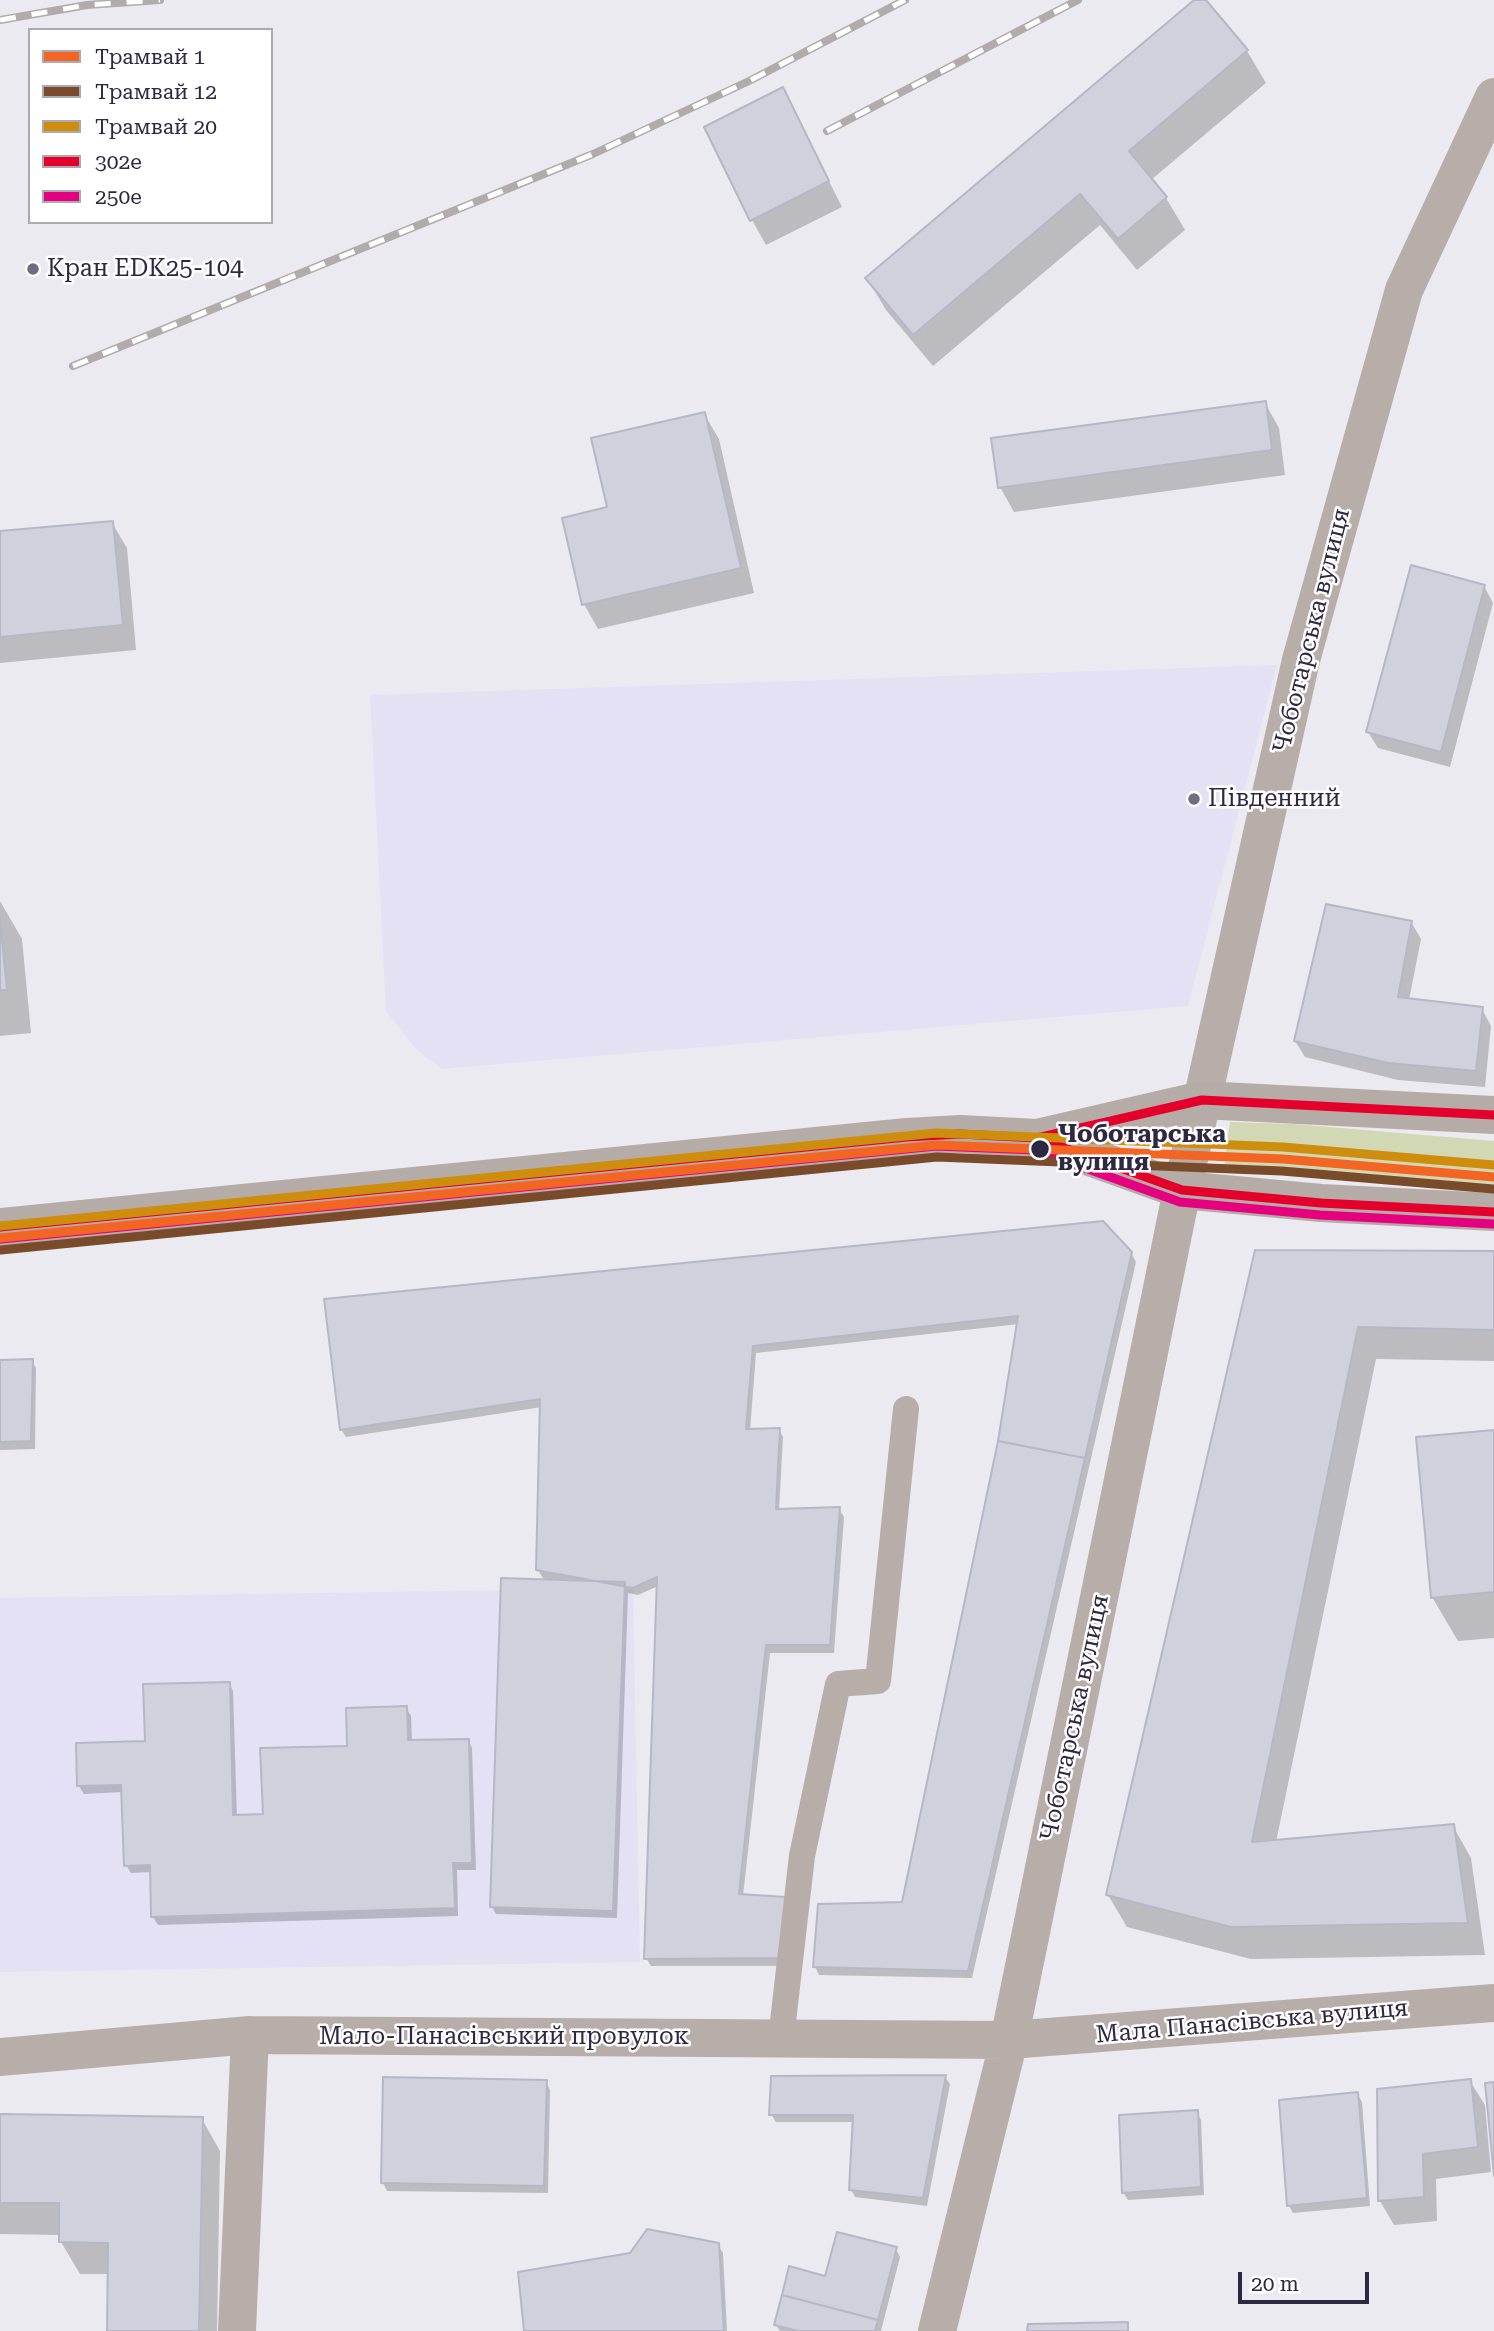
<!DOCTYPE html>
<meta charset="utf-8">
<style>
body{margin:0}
#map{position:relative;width:1494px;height:2331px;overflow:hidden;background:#ebeaf0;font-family:"Roboto Serif",serif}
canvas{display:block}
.legend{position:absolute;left:28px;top:28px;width:245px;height:196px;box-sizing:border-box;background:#fff;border:2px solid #aca9b4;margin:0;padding:9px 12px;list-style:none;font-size:21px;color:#2f2843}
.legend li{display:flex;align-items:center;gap:14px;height:35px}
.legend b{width:35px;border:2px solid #aca9b4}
.scale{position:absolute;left:1238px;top:2272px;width:131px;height:32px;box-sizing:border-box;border:4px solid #2f2843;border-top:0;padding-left:9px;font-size:21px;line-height:24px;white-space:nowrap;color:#2f2843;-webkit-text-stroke:5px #fff;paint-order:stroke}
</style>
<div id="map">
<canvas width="1494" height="2331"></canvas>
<ul class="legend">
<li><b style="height:9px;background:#f26522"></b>Трамвай 1</li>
<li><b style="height:9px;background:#7a4b2a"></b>Трамвай 12</li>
<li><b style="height:9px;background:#cf8d0d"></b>Трамвай 20</li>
<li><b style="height:9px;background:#e4002b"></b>302е</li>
<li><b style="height:9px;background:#e5007d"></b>250е</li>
</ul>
<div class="scale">20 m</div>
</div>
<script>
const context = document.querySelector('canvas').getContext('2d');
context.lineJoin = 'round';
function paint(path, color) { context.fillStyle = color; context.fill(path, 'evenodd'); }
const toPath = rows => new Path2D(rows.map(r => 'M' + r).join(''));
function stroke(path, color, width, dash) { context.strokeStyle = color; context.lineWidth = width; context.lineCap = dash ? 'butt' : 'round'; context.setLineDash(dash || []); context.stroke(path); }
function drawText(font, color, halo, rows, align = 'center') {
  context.font = font + ' "Roboto Serif",serif'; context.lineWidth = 5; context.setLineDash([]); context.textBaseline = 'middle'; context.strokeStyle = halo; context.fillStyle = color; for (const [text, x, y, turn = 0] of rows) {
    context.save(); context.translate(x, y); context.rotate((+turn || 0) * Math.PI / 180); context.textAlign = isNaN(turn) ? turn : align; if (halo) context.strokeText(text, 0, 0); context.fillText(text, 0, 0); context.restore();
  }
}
const built = toPath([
 [1277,665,1188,1006,442,1069,416,1049,386,1011,370,695],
 [633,1588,640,1962,0,1972,0,1598]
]);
const green = toPath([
 [1230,1122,1294,1124,1494,1141,1494,1186,1283,1168,1224,1167]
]);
const shadow = toPath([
 [1197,0,1204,0,1247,51,1266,83,1151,180,1166,198,1185,230,1137,270,1100,225,933,366,886,310,867,278],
 [783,90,842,207,766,245,752,220],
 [1265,403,1279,428,1285,475,1014,512,1000,487],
 [704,414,719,439,754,593,598,629,584,604,610,509],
 [112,523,127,548,136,650,0,663,0,533],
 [1484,586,1493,603,1450,767,1378,748,1368,732],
 [0,901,22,939,31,1033,0,1036],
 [1411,922,1421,939,1409,1000,1482,1009,1491,1026,1485,1087,1398,1080,1305,1057,1295,1041],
 [1257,1251,1494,1253,1494,1361,1376,1359,1276,1842,1453,1826,1471,1858,1485,1955,1251,1959,1127,1927,1108,1895],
 [1131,1253,1136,1262,972,1978,819,1975,815,1967,904,1904,1000,1441,1019,1324,756,1353,750,1431,779,1430,783,1437,779,1511,839,1509,844,1517,834,1653,770,1653,743,1896,786,1966,651,1966,646,1958,658,1586,638,1595,628,1593,617,1918,496,1914,492,1907,544,1580,538,1570,542,1407,346,1437,341,1429],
 [32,1361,36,1368,35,1449,0,1450,0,1362],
 [1494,1432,1494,1638,1458,1641,1432,1597],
 [229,1683,233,1691,237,1817,264,1816,349,1747,406,1708,411,1716,412,1742,468,1740,472,1748,476,1870,457,1870,458,1916,158,1925,153,1917,152,1872,131,1873,126,1865,123,1792,84,1794,79,1786,147,1742],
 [945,2077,950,2084,927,2206,855,2197,851,2189,854,2122,776,2122,771,2114],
 [1470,2081,1485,2105,1491,2172,1436,2179,1437,2221,1394,2225,1380,2201],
 [546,2082,550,2090,548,2193,387,2191,383,2183],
 [1357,2094,1362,2102,1370,2206,1293,2213,1289,2206],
 [1197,2112,1201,2120,1204,2195,1128,2200,1123,2192],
 [0,2116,202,2119,220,2151,217,2331,108,2331,109,2274,80,2274,61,2242,61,2235,0,2234],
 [718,2245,723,2253,727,2331,526,2331],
 [896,2249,900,2257,881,2331,780,2331,776,2325]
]);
const building = toPath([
 [1194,0,1206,0,1248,50,1129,151,1167,197,1118,239,1080,194,913,335,865,278,1194,0],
 [783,87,829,181,750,221,704,127,783,87],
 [1266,401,1272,450,998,488,991,438,1266,401],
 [705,412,741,568,582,605,562,518,607,507,591,438,705,412],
 [113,521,123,625,0,637,0,531,113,521],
 [1411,565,1485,585,1441,752,1366,732,1411,565],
 [1326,904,1412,921,1398,997,1483,1007,1476,1071,1388,1063,1294,1041,1326,904],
 [0,918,7,990,0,990,0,918],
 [1103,1221,1132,1252,1085,1458,998,1441,1018,1316,753,1346,746,1429,780,1428,776,1509,840,1507,830,1645,766,1645,739,1894,786,1897,782,1958,644,1959,657,1577,633,1588,536,1570,540,1399,340,1430,324,1299,1103,1221],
 [1255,1250,1494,1251,1494,1330,1358,1327,1252,1842,1454,1824,1468,1923,1231,1927,1106,1895,1255,1250],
 [33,1359,31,1441,0,1442,0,1360,33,1359],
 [1494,1430,1494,1592,1431,1598,1416,1437,1494,1430],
 [998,1441,1085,1458,968,1971,813,1967,818,1904,902,1902,998,1441],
 [501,1578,625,1582,613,1911,490,1907,501,1578],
 [230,1682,233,1815,263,1814,260,1748,347,1746,346,1708,407,1706,408,1740,469,1739,472,1863,453,1863,455,1908,151,1917,150,1865,124,1866,121,1785,77,1786,76,1743,145,1741,143,1684,230,1682],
 [946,2075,923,2198,849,2190,853,2115,769,2115,771,2076,946,2075],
 [383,2077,547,2080,544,2186,381,2183,383,2077],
 [1471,2079,1478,2147,1423,2154,1424,2197,1378,2201,1377,2089,1471,2079],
 [1494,2082,1494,2176,1485,2083,1494,2082],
 [1358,2092,1367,2198,1287,2206,1279,2100,1358,2092],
 [1198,2110,1201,2187,1122,2193,1119,2115,1198,2110],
 [0,2114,203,2117,199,2331,107,2331,108,2243,59,2242,59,2203,0,2203,0,2114],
 [647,2229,719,2243,724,2331,524,2331,518,2272,630,2253,647,2229],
 [837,2232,897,2247,878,2320,782,2295,789,2266,825,2276,837,2232],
 [782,2295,878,2320,875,2331,798,2331,774,2325,782,2295],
 [1128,2322,1128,2331,1027,2331,1028,2324,1128,2322]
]);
const service = toPath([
 [781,2039,802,1856,838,1684,878,1681,906,1409]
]);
const minor = toPath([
 [0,2057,250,2035,1009,2040,1494,2003],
 [237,2331,250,2035],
 [937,2331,1009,2040,1182,1190,1301,660,1404,290,1494,97]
]);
const secondary = toPath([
 [1037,1138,1182,1190,1321,1203,1494,1212],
 [0,1227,907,1137,960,1134,1037,1138,1202,1100,1494,1115]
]);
const rail = toPath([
 [0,20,87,5,160,0],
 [827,131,1078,0],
 [73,366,593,154,749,81,905,0]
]);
const bus1 = toPath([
 [1037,1138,1182,1190,1321,1203,1494,1212],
 [0,1227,907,1137,960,1134,1037,1138,1202,1100,1494,1115]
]);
const bus2 = toPath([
 [1,1239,936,1146,1035,1150,1180,1202,1320,1215,1493,1224]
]);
const tram1 = toPath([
 [0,1238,937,1145,1283,1159,1494,1177]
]);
const tram2 = toPath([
 [1,1250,937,1157,1282,1171,1493,1189]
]);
const tram3 = toPath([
 [0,1226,936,1133,1283,1147,1494,1165]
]);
const markers = [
 [33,269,7,"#716c80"],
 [1194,799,7,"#716c80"],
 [1040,1149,10,"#2f2843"]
];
const poiNames = [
 ["Кран EDK25-104",47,269],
 ["Південний",1208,799]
];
const streetNames = [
 ["Чоботарська вулиця",1312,631,-76],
 ["Чоботарська вулиця",1075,1718,-78],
 ["Мала Панасівська вулиця",1252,2022,-5],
 ["Мало-Панасівський провулок",504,2037]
];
const stopNames = [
 ["Чоботарська",1058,1135],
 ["вулиця",1058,1163]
];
paint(built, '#e5e1f5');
paint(green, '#d3d8b4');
paint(shadow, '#0003');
paint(building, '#d0d1dd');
stroke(building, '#b6b7c6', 2);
stroke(service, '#b8aea9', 26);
stroke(minor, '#b8aea9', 38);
stroke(secondary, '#b5aca8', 38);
stroke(rail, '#b1abac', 8);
stroke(rail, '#fff', 5, [16]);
stroke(bus1, '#e4002b', 9);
stroke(bus2, '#e5007d', 9);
stroke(tram1, '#f26522', 9);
stroke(tram2, '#7a4b2a', 9);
stroke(tram3, '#cf8d0d', 9);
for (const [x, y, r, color] of markers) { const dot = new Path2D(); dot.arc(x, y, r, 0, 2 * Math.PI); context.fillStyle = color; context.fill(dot); stroke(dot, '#fff', 2.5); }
drawText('24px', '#2f2843', '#fff', poiNames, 'left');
drawText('24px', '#2f2843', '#fff', streetNames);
drawText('bold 24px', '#2f2843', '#fff', stopNames, 'left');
</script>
